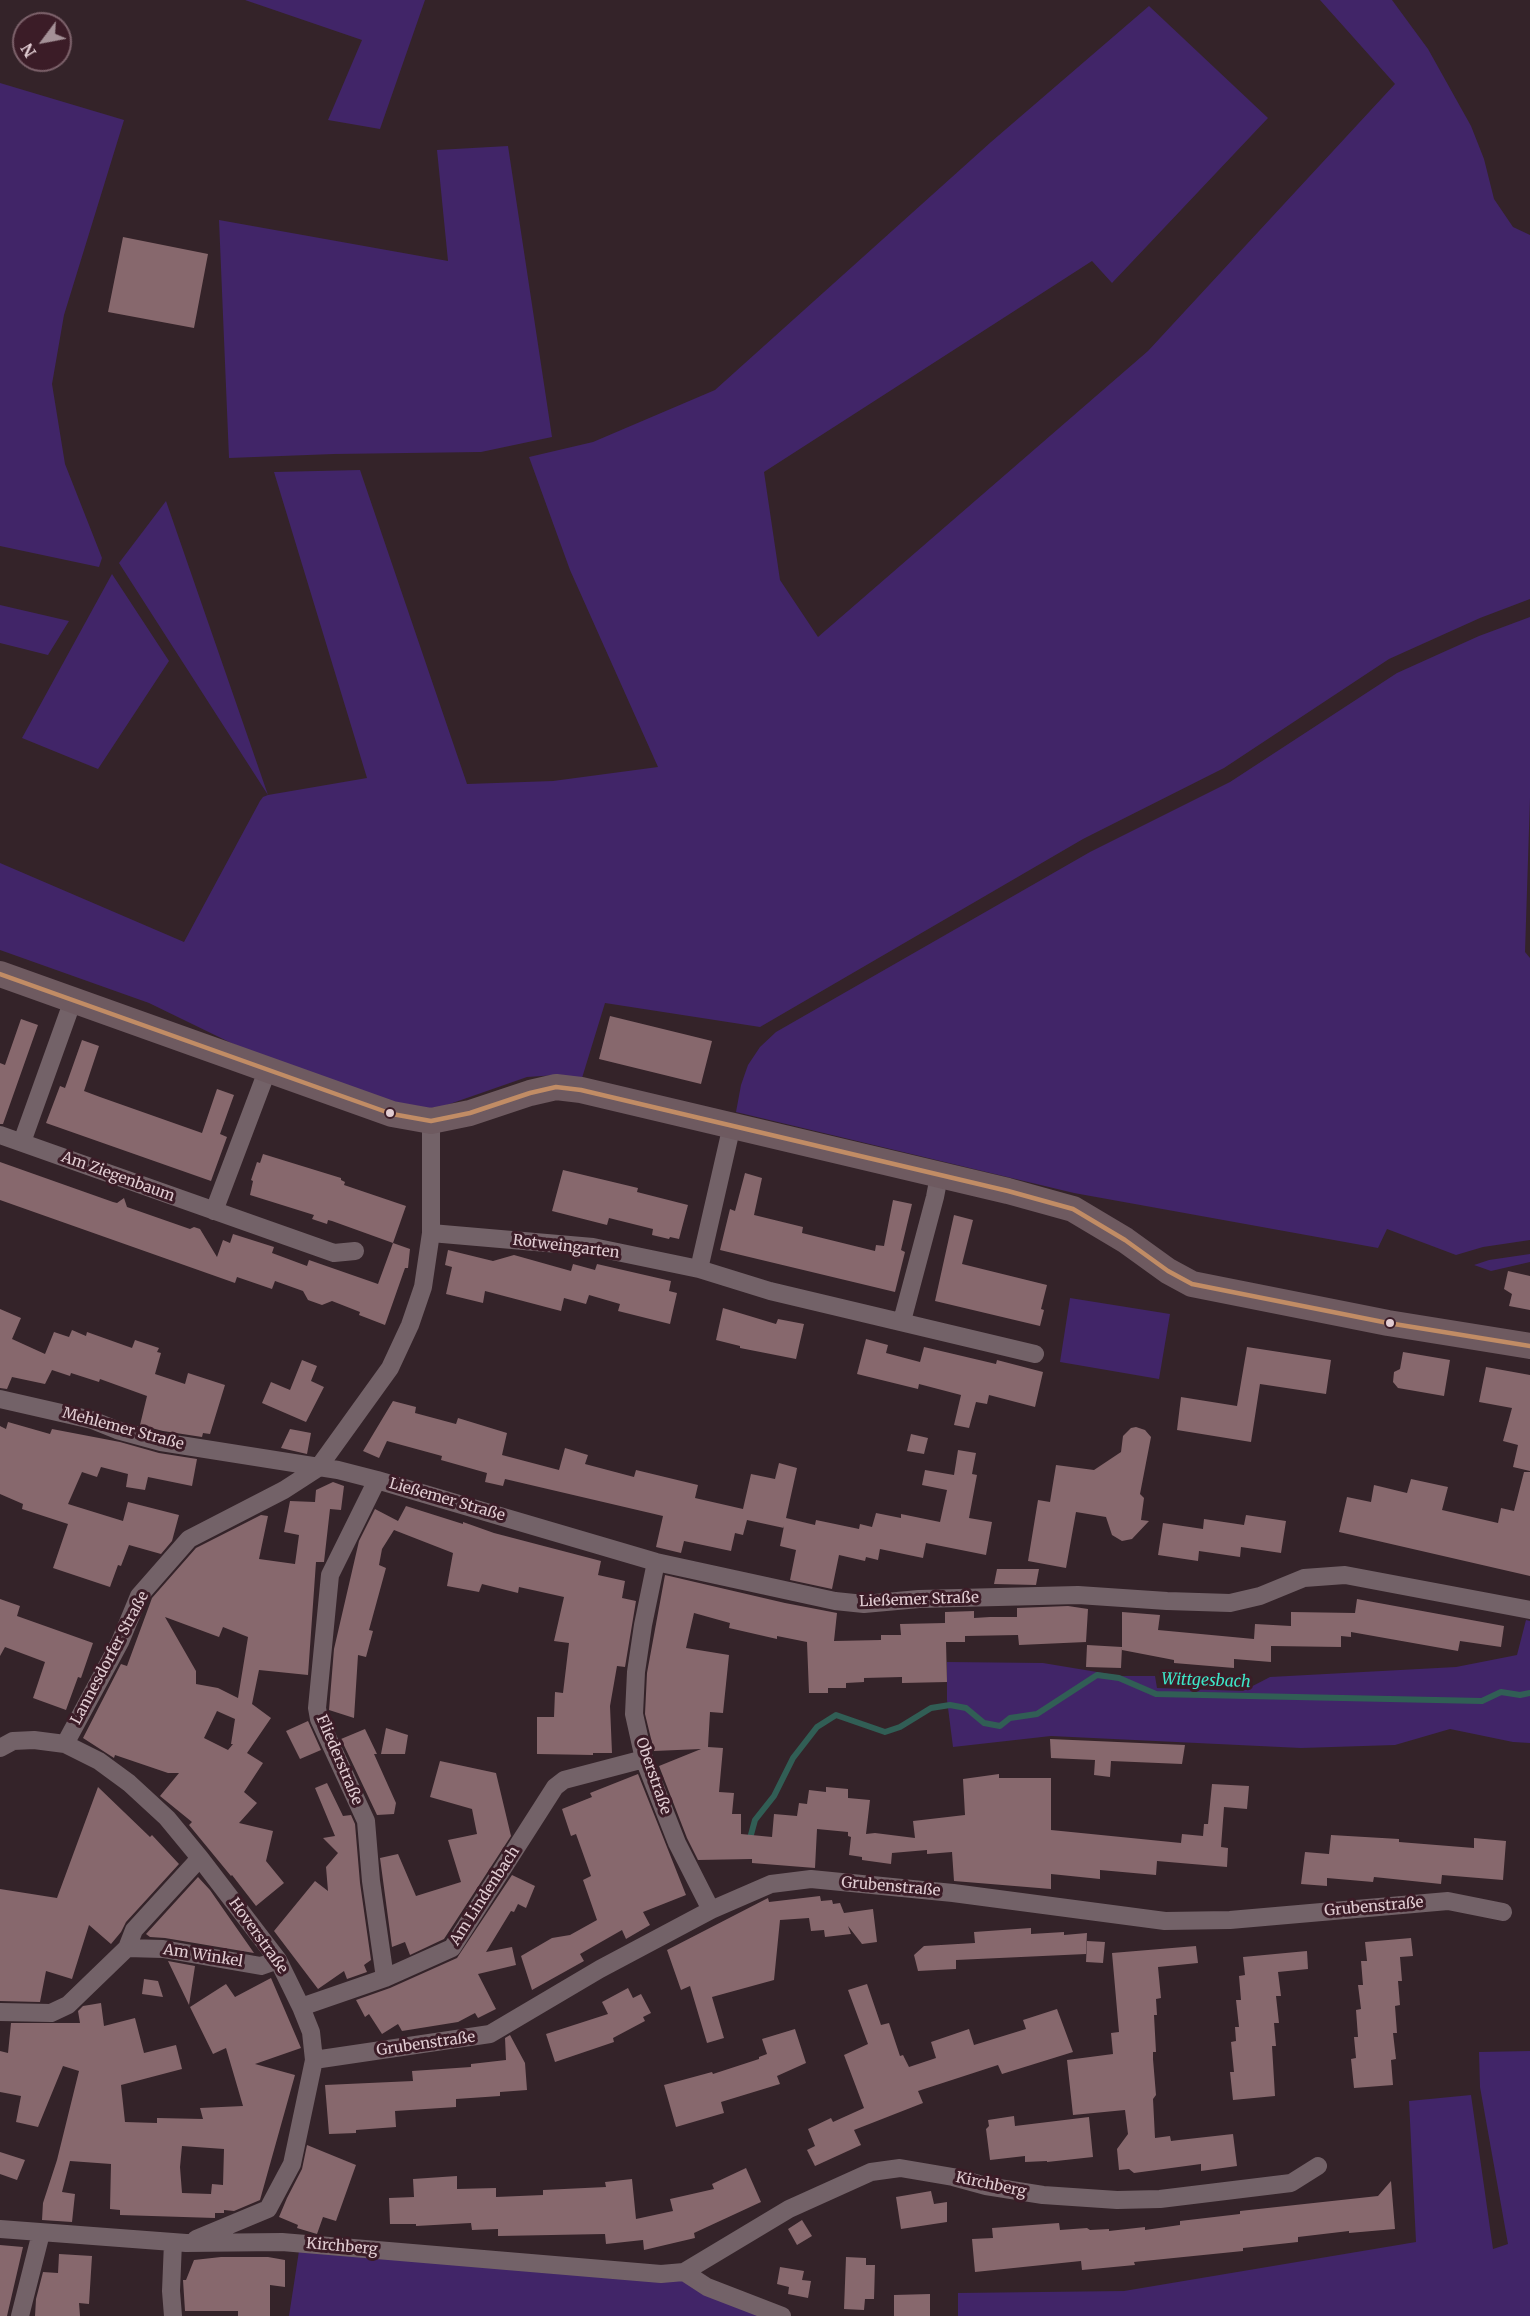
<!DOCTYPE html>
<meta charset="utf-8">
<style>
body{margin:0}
#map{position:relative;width:1530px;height:2316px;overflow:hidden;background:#342329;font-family:Merriweather,serif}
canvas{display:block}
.north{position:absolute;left:12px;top:12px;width:60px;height:60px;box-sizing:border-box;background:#3b1c27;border:2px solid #7d626b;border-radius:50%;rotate:238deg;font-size:16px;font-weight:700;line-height:24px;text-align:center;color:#e1ccd2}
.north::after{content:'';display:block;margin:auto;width:21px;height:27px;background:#a49197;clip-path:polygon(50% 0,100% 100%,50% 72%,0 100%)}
</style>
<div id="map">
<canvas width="1530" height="2316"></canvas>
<div class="north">N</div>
</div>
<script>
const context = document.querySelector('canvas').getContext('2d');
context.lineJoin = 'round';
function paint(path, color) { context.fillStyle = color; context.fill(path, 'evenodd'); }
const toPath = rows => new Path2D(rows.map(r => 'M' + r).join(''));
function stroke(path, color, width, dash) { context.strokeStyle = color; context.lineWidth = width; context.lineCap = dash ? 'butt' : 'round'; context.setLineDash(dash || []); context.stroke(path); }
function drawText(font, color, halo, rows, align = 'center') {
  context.font = font + ' Merriweather,serif'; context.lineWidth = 6; context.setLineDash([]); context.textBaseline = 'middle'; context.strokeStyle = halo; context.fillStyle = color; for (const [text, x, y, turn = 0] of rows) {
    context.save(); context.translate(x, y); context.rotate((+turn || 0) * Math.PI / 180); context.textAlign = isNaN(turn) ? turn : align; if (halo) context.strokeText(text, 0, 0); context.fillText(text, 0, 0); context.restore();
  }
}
const green = toPath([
 [245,0,425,0,380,129,328,120,362,40],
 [1320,0,1392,0,1428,49,1471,126,1484,159,1494,199,1513,227,1530,235,1530,599,1480,618,1389,659,1224,768,1083,839,760,1027,605,1003,582,1078,557,1075,527,1077,441,1107,421,1109,403,1108,258,1056,149,1003,0,950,0,863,184,942,260,801,263,797,268,795,119,563,166,501,268,795,367,778,274,472,360,470,467,784,553,781,658,767,570,570,529,457,593,442,715,390,991,142,1149,6,1268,118,1112,283,1092,261,764,472,780,580,818,637,1148,351,1395,84],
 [0,83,124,120,64,315,52,384,65,464,102,558,99,567,0,546],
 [508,146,552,437,481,452,334,454,229,458,219,220,448,261,437,150],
 [112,574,169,661,98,769,22,738],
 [0,605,69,621,48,655,0,643],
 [1530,617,1530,798,1525,952,1530,958,1530,1240,1483,1247,1456,1255,1387,1229,1378,1248,1074,1193,736,1112,741,1085,748,1065,760,1047,776,1032,1090,852,1230,782,1397,673,1479,636],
 [1530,1254,1530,1262,1491,1271,1474,1265,1489,1260],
 [1070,1298,1170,1314,1159,1379,1060,1362],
 [1526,1620,1530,1621,1530,1743,1513,1742,1450,1729,1395,1745,1301,1748,1051,1736,953,1747,947,1700,947,1662,1043,1663,1121,1676,1155,1676,1157,1688,1243,1691,1270,1677,1456,1667,1517,1655],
 [1530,2051,1530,2316,958,2316,958,2293,1124,2291,1416,2242,1409,2101,1471,2095,1493,2249,1508,2244,1480,2087,1479,2052],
 [299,2251,682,2278,764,2316,289,2316]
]);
const stream = toPath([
 [749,1842,755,1820,774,1796,793,1758,817,1727,836,1715,885,1732,900,1727,931,1708,950,1705,966,1708,984,1723,1000,1726,1010,1718,1037,1714,1097,1675,1119,1678,1156,1694,1482,1701,1501,1692,1520,1695,1530,1693]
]);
const building = toPath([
 [123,237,208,254,194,328,108,312],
 [610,1016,712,1041,701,1084,599,1059],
 [21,1019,38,1025,3,1124,0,1124,0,1063,5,1065],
 [82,1040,99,1046,84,1091,100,1097,202,1133,217,1089,234,1095,220,1134,227,1137,211,1181,46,1123,60,1086,65,1088],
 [263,1154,341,1178,341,1180,345,1182,344,1185,406,1206,393,1243,332,1221,328,1220,327,1224,312,1219,314,1215,250,1195,253,1181,251,1180,257,1162,260,1163],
 [0,1162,113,1202,117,1203,124,1198,127,1207,190,1229,194,1227,200,1229,217,1257,223,1240,230,1243,233,1234,274,1247,272,1253,307,1266,309,1260,378,1284,393,1243,410,1249,408,1268,405,1268,385,1325,359,1315,360,1312,332,1301,322,1305,308,1300,303,1291,275,1281,272,1289,237,1277,235,1283,0,1200],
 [563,1170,638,1188,637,1192,688,1205,679,1239,670,1237,669,1239,652,1235,653,1229,609,1218,607,1225,552,1211],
 [745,1173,762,1178,754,1215,803,1227,802,1233,875,1251,876,1245,884,1246,893,1200,912,1204,901,1250,905,1252,895,1292,720,1250,730,1209,735,1211],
 [954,1215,973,1220,962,1264,1047,1285,1041,1309,1044,1310,1040,1326,935,1301],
 [448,1250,493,1261,514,1255,571,1271,573,1264,595,1270,597,1264,671,1281,669,1291,677,1293,670,1324,618,1311,620,1304,589,1295,586,1304,564,1298,561,1311,485,1291,483,1303,446,1294,452,1267,445,1265],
 [1508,1271,1530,1276,1530,1310,1509,1306,1512,1294,1504,1289],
 [723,1308,776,1324,778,1319,804,1324,796,1359,740,1348,740,1346,716,1340],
 [0,1309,21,1318,12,1339,45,1354,54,1332,69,1337,72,1330,86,1336,87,1332,132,1348,135,1340,159,1348,157,1352,161,1353,155,1374,185,1384,188,1373,225,1385,210,1434,203,1433,202,1437,163,1431,140,1425,147,1396,100,1379,99,1382,71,1373,70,1376,52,1370,45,1384,12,1377,7,1389,0,1388],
 [866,1339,888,1345,886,1353,920,1362,924,1347,996,1364,997,1360,1043,1372,1035,1407,989,1395,987,1404,976,1402,969,1428,954,1425,961,1395,919,1384,918,1389,857,1374],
 [1247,1347,1331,1360,1326,1394,1260,1384,1251,1442,1177,1430,1181,1397,1237,1406],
 [1403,1352,1450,1360,1444,1396,1398,1388,1393,1382,1394,1372,1400,1369],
 [302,1360,317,1366,311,1381,324,1387,306,1422,262,1403,271,1382,290,1390],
 [1486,1367,1530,1375,1530,1471,1513,1467,1518,1445,1503,1441,1512,1408,1479,1402],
 [393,1401,416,1407,415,1413,456,1424,458,1418,507,1433,502,1455,559,1470,565,1448,588,1455,585,1464,634,1477,636,1470,698,1485,695,1498,743,1509,751,1474,775,1479,779,1463,797,1468,786,1518,815,1525,816,1520,859,1529,860,1524,872,1527,876,1513,901,1518,901,1514,940,1522,947,1490,922,1485,925,1470,954,1475,958,1450,976,1453,972,1474,977,1475,969,1518,992,1522,986,1555,926,1543,923,1558,880,1549,878,1560,866,1557,865,1561,839,1555,832,1589,790,1580,796,1550,780,1546,784,1526,784,1528,747,1520,743,1535,735,1533,731,1551,684,1541,681,1553,656,1547,663,1516,505,1479,503,1486,485,1482,487,1473,441,1460,442,1456,387,1441,379,1458,363,1451],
 [8,1422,50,1434,52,1429,120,1442,159,1453,197,1459,192,1486,148,1477,145,1490,126,1487,128,1474,101,1467,97,1477,82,1472,68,1504,123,1521,128,1502,179,1515,172,1541,161,1554,129,1545,121,1566,118,1565,110,1587,53,1568,68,1524,22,1509,23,1504,0,1494,0,1426,6,1429],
 [1136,1427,1145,1430,1151,1437,1140,1494,1144,1498,1141,1520,1149,1521,1132,1539,1122,1541,1112,1535,1106,1517,1076,1512,1066,1568,1028,1561,1038,1500,1050,1502,1056,1465,1094,1470,1121,1452,1123,1436,1131,1428],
 [290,1429,311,1433,307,1454,281,1448],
 [911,1434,928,1438,924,1454,907,1451],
 [1524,1472,1530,1472,1530,1576,1339,1532,1347,1497,1371,1502,1374,1485,1407,1493,1411,1479,1448,1487,1442,1510,1498,1523,1501,1508,1514,1511],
 [333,1482,344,1486,341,1510,330,1509,324,1562,316,1562,308,1675,259,1670,252,1704,271,1718,247,1753,263,1763,244,1792,257,1803,239,1823,273,1831,266,1861,284,1883,256,1906,232,1875,231,1876,189,1825,192,1822,160,1796,179,1773,168,1773,115,1755,114,1758,83,1738,121,1664,127,1666,152,1598,196,1548,261,1515,268,1516,259,1559,295,1564,299,1535,284,1532,290,1501,315,1502,316,1490],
 [165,1617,219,1637,223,1627,248,1637,238,1698,218,1688,196,1684,196,1671],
 [217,1711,235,1719,231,1744,233,1744,228,1750,204,1738],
 [406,1506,463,1524,463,1522,494,1533,601,1561,598,1575,625,1581,622,1598,636,1601,625,1667,617,1666,610,1706,612,1753,593,1753,593,1755,537,1754,537,1717,554,1717,555,1692,563,1693,569,1643,554,1641,564,1597,519,1587,518,1593,482,1584,479,1592,447,1586,453,1553,394,1530,382,1549,379,1565,386,1568,369,1630,373,1631,366,1657,358,1655,354,1718,329,1710,334,1649,359,1541,375,1509,398,1521],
 [1246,1515,1286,1521,1281,1553,1241,1547,1240,1557,1199,1551,1198,1561,1158,1555,1163,1523,1203,1529,1204,1519,1244,1525],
 [997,1569,1039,1569,1036,1585,994,1584],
 [665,1575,785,1603,837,1613,834,1641,881,1640,881,1635,901,1635,900,1624,945,1623,945,1612,974,1611,974,1618,990,1617,1017,1617,1017,1608,1068,1606,1088,1609,1086,1642,1019,1645,1018,1635,965,1636,965,1642,946,1642,947,1682,902,1683,902,1677,864,1678,864,1682,846,1683,846,1688,828,1688,828,1693,809,1693,807,1642,777,1636,777,1639,729,1628,730,1623,694,1613,686,1648,729,1655,723,1713,710,1712,708,1747,723,1748,719,1792,734,1793,732,1814,741,1814,741,1834,772,1837,774,1814,797,1816,799,1803,807,1804,809,1790,826,1792,826,1787,848,1789,848,1798,870,1800,866,1834,875,1833,915,1838,913,1821,965,1815,963,1779,999,1774,999,1778,1051,1778,1051,1830,1181,1843,1182,1834,1203,1836,1204,1824,1208,1824,1212,1784,1249,1786,1247,1809,1224,1807,1221,1847,1228,1848,1227,1867,1157,1861,1156,1875,1100,1870,1100,1879,1051,1874,1051,1889,954,1881,952,1852,927,1854,927,1850,892,1853,891,1864,862,1860,862,1857,849,1855,851,1837,848,1836,848,1832,817,1829,815,1868,752,1863,752,1859,698,1860,687,1838,659,1766,701,1749,654,1751,645,1714,647,1673],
 [0,1599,20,1606,17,1616,93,1643,81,1678,78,1677,66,1710,33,1698,45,1662,5,1647,0,1656],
 [1357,1599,1504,1626,1501,1647,1460,1641,1458,1651,1351,1632,1351,1637,1341,1636,1341,1647,1271,1646,1271,1662,1234,1659,1234,1668,1174,1663,1174,1660,1122,1650,1122,1612,1160,1615,1158,1630,1254,1639,1255,1624,1291,1626,1291,1612,1355,1613],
 [1087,1645,1122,1647,1121,1668,1086,1667],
 [308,1721,321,1750,300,1759,286,1731],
 [386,1728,408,1735,405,1754,381,1754],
 [365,1729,377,1754,374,1754,396,1803,394,1814,377,1815,341,1739],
 [1050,1739,1185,1745,1182,1764,1111,1761,1110,1777,1094,1775,1095,1760,1051,1758],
 [440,1761,496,1773,511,1836,444,1939,410,1955,405,1942,392,1947,380,1858,398,1854,416,1896,461,1882,448,1840,477,1834,472,1809,430,1797],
 [638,1774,686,1895,643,1912,650,1925,626,1939,622,1930,580,1954,584,1961,532,1990,521,1956,552,1938,570,1935,597,1920,583,1880,591,1876,576,1834,571,1836,562,1809,592,1797,590,1793],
 [327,1783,343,1816,351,1815,355,1824,360,1883,371,1960,364,1965,367,1972,347,1979,344,1971,318,1989,274,1931,315,1881,328,1891,326,1867,338,1853,323,1838,335,1836,315,1788],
 [98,1787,150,1837,152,1835,179,1864,126,1922,121,1932,111,1944,89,1925,72,1979,46,1971,40,2002,0,2001,0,1889,57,1898],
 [1331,1835,1399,1839,1399,1842,1474,1848,1474,1838,1506,1841,1503,1880,1442,1875,1441,1884,1374,1877,1373,1882,1327,1878,1327,1886,1301,1884,1305,1852,1329,1854],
 [512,1875,535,1886,526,1908,518,1904,514,1912,511,1911,486,1952,512,1947,516,1965,478,1974,496,2009,478,2018,475,2013,458,2022,402,2031,398,2024,382,2034,369,2014,365,2017,356,2000,390,1988,457,1958],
 [198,1877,210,1890,254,1953,165,1938,150,1937,146,1934],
 [820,1896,821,1901,832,1900,833,1904,840,1903,844,1913,873,1909,877,1942,862,1944,848,1926,851,1934,825,1937,824,1930,811,1931,809,1918,780,1920,774,1980,712,1997,724,2038,707,2043,690,1986,681,1990,667,1950,768,1898,769,1902],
 [1031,1928,1031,1934,1064,1932,1064,1935,1087,1933,1086,1954,956,1960,956,1969,918,1971,914,1955,924,1946,975,1943,974,1932],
 [1411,1938,1413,1956,1400,1957,1402,1981,1398,1981,1400,2005,1395,2006,1397,2033,1393,2033,1396,2059,1391,2060,1393,2085,1354,2088,1351,2059,1356,2058,1354,2037,1358,2037,1356,2010,1361,2009,1358,1985,1363,1985,1361,1961,1367,1961,1365,1942],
 [1087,1941,1105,1942,1103,1963,1086,1962],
 [1196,1946,1198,1963,1158,1967,1161,1998,1156,1999,1157,2015,1154,2015,1156,2052,1153,2052,1153,2059,1156,2095,1153,2099,1155,2138,1170,2136,1171,2141,1179,2140,1233,2134,1237,2166,1201,2171,1201,2164,1134,2173,1129,2169,1119,2170,1117,2149,1128,2134,1125,2110,1073,2115,1067,2060,1113,2054,1111,2033,1119,2032,1112,1953],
 [1307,1951,1308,1969,1278,1972,1281,1996,1276,1996,1279,2023,1274,2023,1276,2046,1272,2046,1275,2096,1233,2100,1230,2072,1234,2072,1231,2042,1236,2041,1235,2027,1239,2027,1236,2000,1241,2000,1239,1976,1245,1975,1243,1957],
 [168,1961,195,1966,189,2005],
 [271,1978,301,2048,255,2064,295,2075,260,2200,234,2211,224,2210,224,2213,215,2213,215,2218,120,2215,120,2210,110,2209,111,2164,70,2161,62,2192,75,2194,72,2222,42,2220,43,2203,57,2160,79,2071,63,2066,38,2127,16,2122,21,2096,0,2092,0,2051,8,2053,11,2023,80,2023,78,2011,83,2006,101,2003,104,2026,135,2018,144,2053,176,2045,182,2069,121,2085,125,2122,157,2123,157,2118,203,2119,200,2108,243,2106,226,2048,213,2054,190,2007,226,1984,235,1997],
 [182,2146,224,2149,223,2185,212,2184,211,2194,182,2193,180,2167],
 [144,1979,158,1981,163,1997,142,1994],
 [867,1984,881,2025,889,2023,900,2056,903,2055,909,2067,936,2058,931,2042,969,2029,974,2045,1026,2029,1023,2020,1057,2009,1073,2052,1002,2074,998,2065,918,2091,923,2103,854,2130,861,2145,815,2166,807,2150,815,2146,808,2129,831,2118,833,2122,864,2108,844,2055,868,2044,848,1990],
 [628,1988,633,1998,641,1994,651,2013,643,2017,645,2021,613,2038,614,2042,555,2062,546,2034,608,2014,602,2002],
 [795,2029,806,2063,777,2076,780,2084,721,2102,724,2113,676,2127,664,2085,712,2072,713,2074,759,2059,759,2057,767,2054,762,2039],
 [510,2035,525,2063,527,2090,500,2092,500,2096,456,2099,456,2107,395,2111,396,2127,356,2130,356,2133,329,2134,325,2085,413,2081,412,2071,471,2067,471,2064,506,2060,505,2038],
 [1014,2116,1015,2126,1089,2117,1093,2157,1047,2162,1047,2161,1025,2162,1025,2156,990,2160,986,2129,989,2126,988,2120],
 [307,2145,356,2165,336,2221,323,2217,317,2234,297,2228,298,2225,279,2217,287,2198,302,2169],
 [0,2152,25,2160,17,2180,0,2174],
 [746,2168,761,2202,694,2233,695,2238,644,2250,643,2240,606,2244,605,2234,498,2236,498,2229,472,2230,471,2223,416,2226,416,2224,390,2224,389,2198,414,2197,413,2179,457,2176,457,2189,496,2188,496,2197,543,2195,543,2190,606,2187,605,2182,632,2179,636,2219,673,2211,670,2199,714,2189,712,2184],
 [1391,2181,1395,2229,1349,2233,1349,2231,1298,2237,1298,2242,1243,2248,1243,2251,1134,2262,1135,2265,1082,2270,1081,2261,975,2272,972,2239,993,2238,992,2228,1059,2223,1060,2230,1087,2228,1090,2230,1109,2229,1109,2231,1145,2227,1145,2230,1180,2225,1180,2221,1240,2214,1240,2211,1378,2196],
 [931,2191,934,2204,947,2202,947,2222,901,2229,896,2197],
 [802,2220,812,2236,797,2245,788,2229],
 [0,2245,23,2247,7,2316,0,2316],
 [59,2254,92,2256,89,2304,79,2303,80,2316,35,2316,36,2299,43,2272,58,2273],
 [221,2257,268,2257,285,2260,285,2287,270,2285,270,2316,238,2316,238,2311,185,2311,183,2280,186,2280,194,2260],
 [846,2257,866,2258,866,2265,875,2265,874,2299,865,2299,864,2310,844,2309],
 [780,2267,804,2271,802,2280,811,2281,808,2298,788,2294,789,2287,777,2284],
 [930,2294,930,2316,894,2316,894,2295]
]);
const street = toPath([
 [0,1135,334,1253,355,1251],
 [22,1142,73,1000],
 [214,1211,267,1071],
 [431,1233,593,1247,699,1269,770,1291,1035,1354],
 [699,1269,732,1125],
 [902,1321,935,1197,939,1176],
 [0,1399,92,1420,117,1430,161,1442,338,1470,377,1480,656,1562,835,1601,864,1604,919,1599,1078,1595,1167,1601,1230,1603,1260,1596,1304,1578,1345,1575,1530,1610],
 [377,1480,330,1575,317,1708,319,1719,366,1821,371,1881,385,1978],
 [656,1562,643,1625,636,1672,634,1714,644,1759,677,1843,711,1910],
 [65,1744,120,1642,139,1596,189,1539,284,1490,318,1468,390,1368,410,1325,423,1287,431,1233,431,1121],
 [0,1748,13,1741,34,1740,65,1744,99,1761,129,1783,167,1818,200,1858,278,1960,301,2007,311,2032,314,2060,292,2164,268,2209,196,2239],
 [127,1948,134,1930,200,1858],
 [301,2007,385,1978,452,1948,555,1787,564,1780,644,1759],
 [0,2012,51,2013,68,2005,127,1948,163,1949,261,1966,278,1960],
 [314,2060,490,2034,600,1969,711,1910,771,1884,811,1879,953,1893,1165,1921,1230,1920,1448,1901,1503,1912],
 [0,2229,186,2243,282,2242,661,2274,684,2272,707,2287,782,2316],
 [173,2242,171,2291,173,2316],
 [684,2272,789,2209,871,2172,900,2168,953,2177,986,2186,1043,2195,1117,2200,1160,2199,1291,2183,1318,2166],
 [20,2316,41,2233]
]);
const secondary = toPath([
 [0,974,392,1114,431,1121,470,1113,530,1093,556,1087,581,1090,1008,1191,1073,1209,1125,1240,1168,1271,1192,1284,1388,1323,1530,1346]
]);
const bus1 = toPath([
 [0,974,392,1114,431,1121,470,1113,530,1093,556,1087,581,1090,1008,1191,1073,1209,1125,1240,1168,1271,1192,1284,1388,1323,1530,1346]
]);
const markers = [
 [390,1113,5,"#e1ccd2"],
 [1390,1323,5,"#e1ccd2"]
];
const streetNames = [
 ["Am Ziegenbaum",118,1177,20],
 ["Rotweingarten",566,1247,7],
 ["Mehlemer Straße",123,1429,15],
 ["Ließemer Straße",447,1500,16],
 ["Ließemer Straße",919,1600,-2],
 ["Lannesdorfer Straße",110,1658,-62],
 ["Fliederstraße",339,1760,67],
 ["Oberstraße",653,1776,71],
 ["Grubenstraße",891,1887,5],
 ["Am Lindenbach",485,1896,-57],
 ["Grubenstraße",1374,1907,-5],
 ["Hoverstraße",258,1936,54],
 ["Am Winkel",203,1956,9],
 ["Grubenstraße",426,2044,-8],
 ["Kirchberg",991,2185,12],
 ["Kirchberg",342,2247,5]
];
const waterNames = [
 ["Wittgesbach",1206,1681,2]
];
paint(green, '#412568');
stroke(stream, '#315e55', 6);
paint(building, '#87686d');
stroke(street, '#736268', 18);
stroke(secondary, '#6e5a60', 26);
stroke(bus1, '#c18c65', 4.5);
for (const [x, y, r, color] of markers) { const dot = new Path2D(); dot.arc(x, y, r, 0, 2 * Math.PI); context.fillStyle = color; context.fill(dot); stroke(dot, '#3b1c27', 2); }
drawText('15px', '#e1ccd2', '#3b1c27', streetNames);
drawText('italic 16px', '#3de7c8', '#3b1c27', waterNames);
</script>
